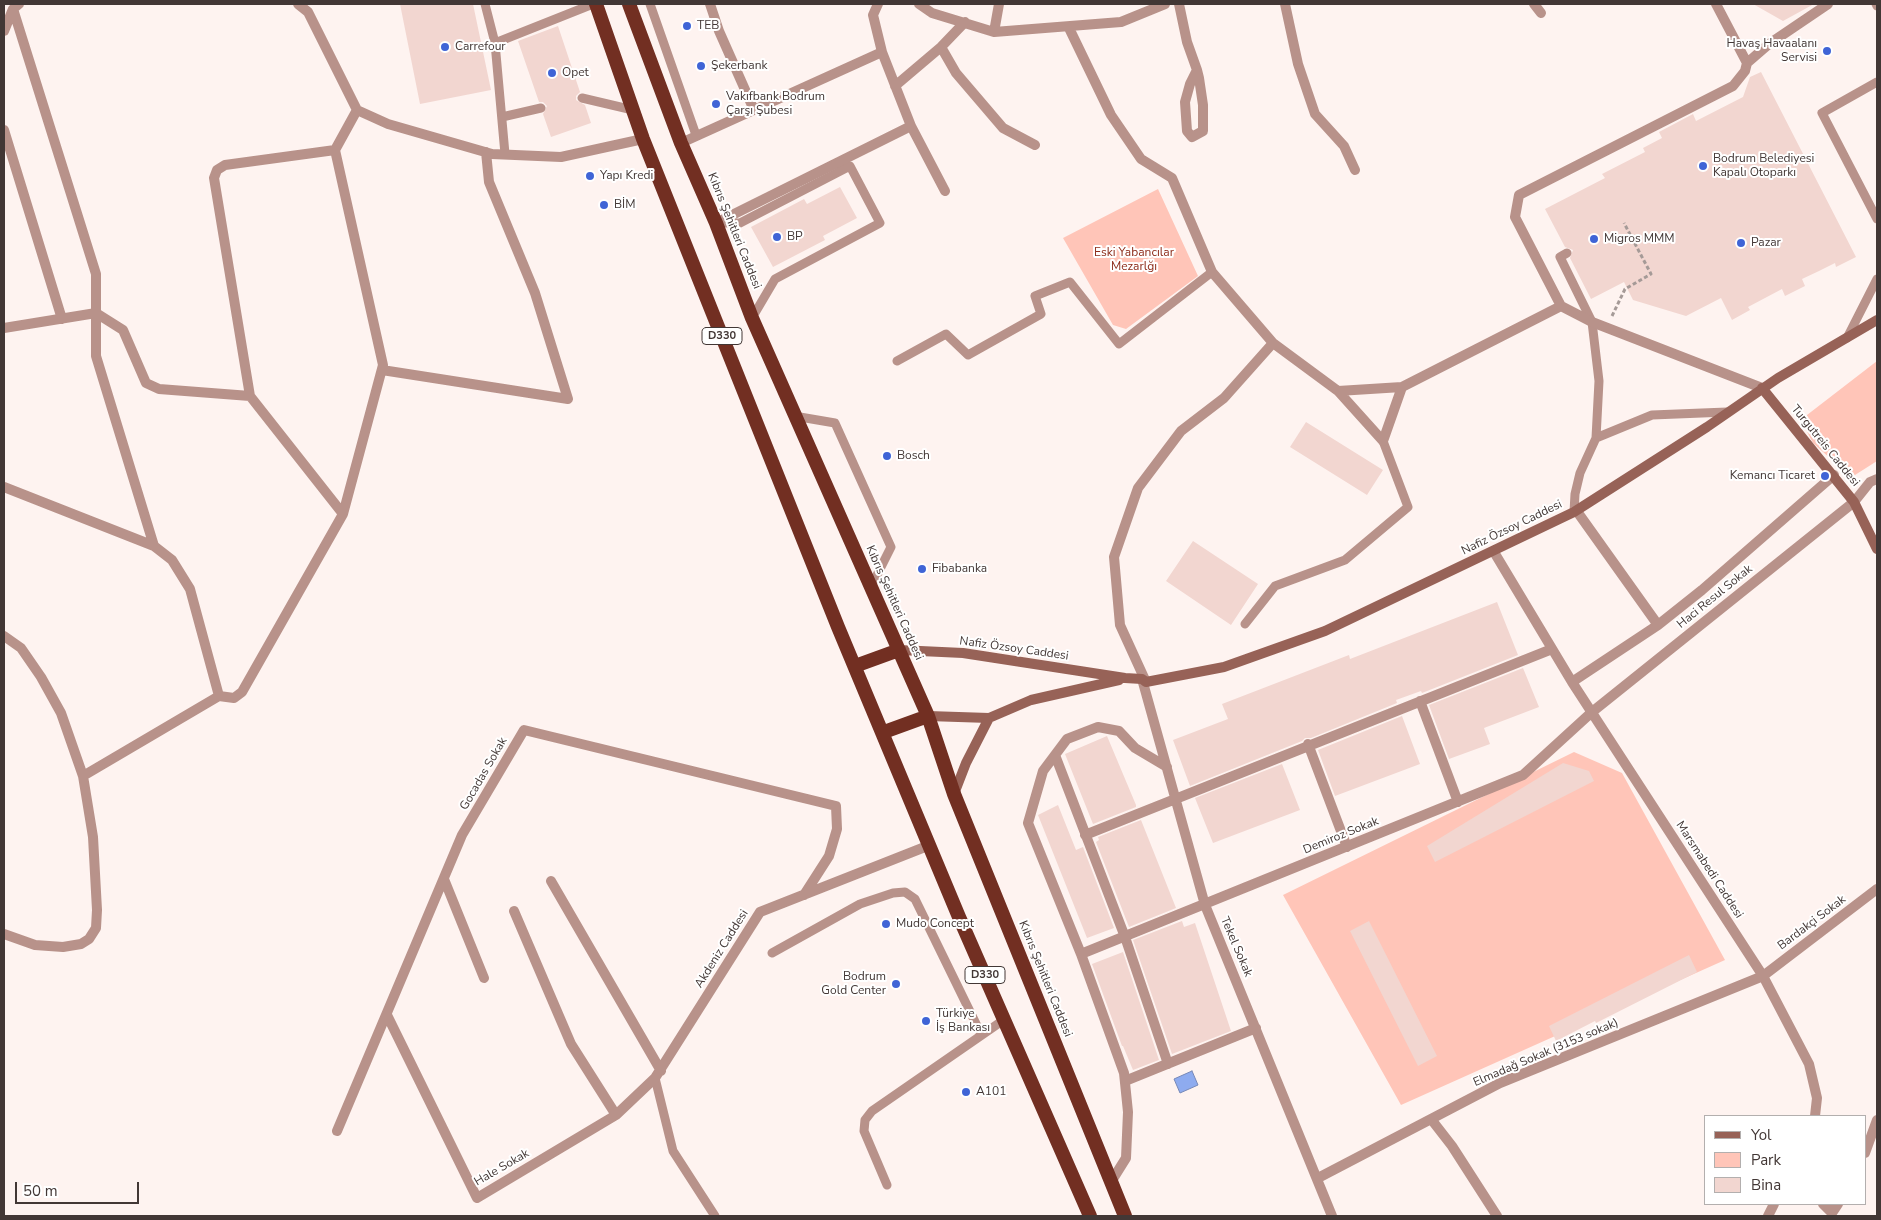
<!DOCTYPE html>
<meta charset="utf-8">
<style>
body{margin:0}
#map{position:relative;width:1881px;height:1220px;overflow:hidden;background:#fef3f0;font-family:"Nunito Sans",sans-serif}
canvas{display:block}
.frame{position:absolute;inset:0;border:5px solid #423735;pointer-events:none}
.legend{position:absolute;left:1704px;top:1115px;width:162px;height:90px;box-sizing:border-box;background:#fff;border:1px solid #b3afae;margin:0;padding:6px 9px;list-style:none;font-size:15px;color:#423735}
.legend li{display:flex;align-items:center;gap:10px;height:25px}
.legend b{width:25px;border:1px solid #b3afae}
.scale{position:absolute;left:15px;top:1182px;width:124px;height:22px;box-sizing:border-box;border:2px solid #423735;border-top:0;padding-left:6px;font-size:15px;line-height:18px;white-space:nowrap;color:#423735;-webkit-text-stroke:4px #fff;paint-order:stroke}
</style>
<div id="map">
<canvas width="1881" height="1220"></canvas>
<div class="frame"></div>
<ul class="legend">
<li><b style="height:6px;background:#976257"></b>Yol</li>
<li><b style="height:14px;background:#ffc5b8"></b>Park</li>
<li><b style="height:14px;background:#f2d6d0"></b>Bina</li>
</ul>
<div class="scale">50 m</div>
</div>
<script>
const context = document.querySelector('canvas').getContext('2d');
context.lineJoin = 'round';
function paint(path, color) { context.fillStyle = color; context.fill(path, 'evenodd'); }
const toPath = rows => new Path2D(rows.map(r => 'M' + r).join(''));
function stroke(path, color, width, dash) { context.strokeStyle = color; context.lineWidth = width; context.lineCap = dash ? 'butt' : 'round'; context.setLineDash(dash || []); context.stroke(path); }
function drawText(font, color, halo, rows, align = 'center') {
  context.font = font + ' "Nunito Sans",sans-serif'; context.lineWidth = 4; context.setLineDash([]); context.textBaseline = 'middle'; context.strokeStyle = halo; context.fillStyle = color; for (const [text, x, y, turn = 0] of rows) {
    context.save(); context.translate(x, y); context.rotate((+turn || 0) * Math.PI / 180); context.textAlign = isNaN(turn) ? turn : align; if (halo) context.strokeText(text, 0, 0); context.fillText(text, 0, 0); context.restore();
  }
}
const green = toPath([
 [1158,189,1198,276,1126,329,1113,325,1063,238],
 [1877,361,1877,461,1855,475,1841,468,1813,443,1804,426,1807,415],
 [1574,752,1622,773,1725,960,1401,1105,1283,895]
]);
const water = toPath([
 [1192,1071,1198,1085,1180,1093,1174,1079,1192,1071]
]);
const building = toPath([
 [400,4,473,4,491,90,420,104],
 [1753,4,1814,4,1783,21],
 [558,26,580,92,576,96,576,100,585,105,591,123,551,137,543,114,547,106,543,102,539,102,518,41],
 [1761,72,1856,257,1836,267,1835,263,1819,271,1802,279,1805,286,1785,296,1782,289,1748,307,1750,310,1732,320,1721,298,1686,316,1633,300,1624,282,1591,299,1570,258,1573,250,1565,247,1545,209,1605,178,1602,174,1645,152,1643,148,1662,138,1659,132,1693,114,1696,121,1743,97,1750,77],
 [840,187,857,218,823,236,825,240,773,267,751,227,804,199,807,204],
 [1306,422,1383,470,1367,495,1290,447],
 [1193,541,1258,584,1231,625,1166,581],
 [1497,602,1518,655,1422,693,1421,691,1396,700,1397,703,1311,738,1305,738,1302,741,1190,786,1173,740,1228,719,1222,704,1349,655,1350,659],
 [1523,668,1539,707,1484,728,1490,744,1449,759,1429,705],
 [1402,716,1420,764,1335,796,1318,750],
 [1107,736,1136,805,1136,807,1093,824,1065,754],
 [1563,763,1589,771,1594,781,1435,862,1427,846],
 [1282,764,1300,810,1213,843,1195,798],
 [1058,805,1076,850,1083,847,1114,928,1087,938,1038,815],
 [1141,820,1176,908,1129,927,1096,842,1099,840,1098,837],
 [1182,921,1184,927,1195,923,1231,1031,1172,1054,1133,940],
 [1369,921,1437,1056,1418,1066,1350,931],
 [1123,952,1159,1060,1133,1070,1123,1046,1122,1046,1092,964],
 [1689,955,1697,972,1596,1023,1595,1021,1556,1041,1549,1026]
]);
const path = toPath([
 [1612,316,1625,289,1651,274,1624,223]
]);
const service = toPath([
 [485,4,495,43],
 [650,4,696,135],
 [1876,4,1877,6],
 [1877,82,1822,113,1877,219],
 [582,98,633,110],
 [502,117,541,108],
 [505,154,495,43,593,4],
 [716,223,740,223,850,166,880,223,775,279,752,318],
 [1567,253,1560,257,1592,322,1599,381,1596,438,1580,473,1575,494,1574,512],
 [1847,338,1877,279],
 [897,361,946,334,968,355,1041,314,1035,296,1070,282,1119,344,1212,272],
 [794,416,835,423,891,547,871,587],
 [1596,438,1652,415,1727,412],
 [1245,624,1275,586,1345,560,1408,507,1383,441],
 [772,953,860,904,893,893,905,892,915,899,981,1034],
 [655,1078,673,1151,715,1216],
 [887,1185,864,1131,865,1120,872,1111,1005,1019]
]);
const minor = toPath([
 [298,4,308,12,357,110,388,124,492,154,561,157,643,139],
 [710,4,719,31,754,110],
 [919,4,932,13,994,32,1121,22,1165,4],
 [1179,4,1187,42,1197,70,1199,78,1203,105,1203,131,1192,137,1187,131,1185,102,1190,84,1197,70],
 [1285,4,1298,64,1315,114,1344,146,1355,170],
 [1534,4,1541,13],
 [1716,4,1747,63],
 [13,9,96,274,96,356,154,546,172,560,190,589,219,696,83,776],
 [1069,28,1111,115,1141,159,1172,178,1212,272,1273,343,1338,391,1402,387,1561,306],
 [4,31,13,9,19,4],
 [994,32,999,4],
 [941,47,956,73,1003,128,1035,145],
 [882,52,911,126,945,191],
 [895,86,941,47,965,22],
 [4,130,62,319],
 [681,143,882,52,873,15,878,4],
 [335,150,225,165,217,170,214,178,250,396,343,514],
 [716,223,911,126],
 [4,328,96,313,123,330,146,383,159,389,250,396],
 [382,370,568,399,535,293,489,182,486,152],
 [1762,388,1592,322,1561,306,1515,217,1519,195,1733,86,1745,71,1747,63,1769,44,1828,4],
 [1338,391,1383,441,1402,387],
 [4,487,154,546],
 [1576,510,1658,625],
 [1494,552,1572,682,1763,976,1809,1064,1817,1098,1815,1116],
 [4,636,21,648,41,677,61,713,83,776,93,837,97,910,96,928,89,939,81,944,63,947,35,945,4,934],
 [1142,679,1205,905,1332,1216],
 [1146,682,1120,625,1114,557,1138,488,1181,431,1224,398,1273,343],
 [1572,682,1658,625,1702,590,1834,475],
 [219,696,234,698,242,692,343,514,383,365,335,150,357,110],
 [1420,701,1458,802],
 [1308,744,1347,847],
 [1055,755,1125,937,1168,1064],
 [1085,835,1552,649],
 [444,879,484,978],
 [551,881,661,1071],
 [514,911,571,1044,616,1115],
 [1081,954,1523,775,1592,712,1854,502,1870,482,1877,479],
 [387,1015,477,1198,616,1115,655,1078,760,912,930,845],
 [1125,1081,1256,1028],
 [1431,1119,1452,1146,1497,1216],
 [337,1131,462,835,524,730,836,806,837,829,829,856,804,895],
 [1865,1153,1877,1120],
 [1318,1178,1500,1083,1763,976,1877,889],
 [1111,1182,1126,1158,1128,1112,1124,1073,1081,954,1028,823,1043,771,1067,739,1098,727,1119,731,1135,748,1167,767],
 [1823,1204,1832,1213,1838,1204],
 [1768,1216,1774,1204]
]);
const secondary = toPath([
 [1762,388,1854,502,1877,549],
 [899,650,963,653,1125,678,1142,679,1146,682,1224,667,1325,631,1574,512,1707,427,1778,378,1877,320],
 [928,716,989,718,1031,700,1119,680],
 [954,794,966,763,989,718]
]);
const trunk = toPath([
 [596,4,643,139,838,627,959,917,1090,1216],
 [629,4,681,143,716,223,752,318,928,716,954,794,1125,1216],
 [855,666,899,650],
 [884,732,928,716]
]);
const markers = [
 [687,26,5,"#3f64d6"],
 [445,47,5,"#3f64d6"],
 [1827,51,5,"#3f64d6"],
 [701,66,5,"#3f64d6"],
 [552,73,5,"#3f64d6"],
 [716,104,5,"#3f64d6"],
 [1703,166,5,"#3f64d6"],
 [590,176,5,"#3f64d6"],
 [604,205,5,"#3f64d6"],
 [777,237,5,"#3f64d6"],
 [1594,239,5,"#3f64d6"],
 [1741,243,5,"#3f64d6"],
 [887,456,5,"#3f64d6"],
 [1825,476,5,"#3f64d6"],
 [922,569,5,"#3f64d6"],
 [886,924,5,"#3f64d6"],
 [896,984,5,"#3f64d6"],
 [926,1021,5,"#3f64d6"],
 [966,1092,5,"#3f64d6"]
];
const shields = [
 [722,336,40],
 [985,975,40]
];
const shieldNames = [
 ["D330",722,336],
 ["D330",985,975]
];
const poiNames = [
 ["TEB",697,26],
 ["Havaş Havaalanı",1817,44,"right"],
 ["Servisi",1817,58,"right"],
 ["Carrefour",455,47],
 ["Şekerbank",711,66],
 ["Opet",562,73],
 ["Vakıfbank Bodrum",726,97],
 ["Çarşı Şubesi",726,111],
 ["Bodrum Belediyesi",1713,159],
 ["Kapalı Otoparkı",1713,173],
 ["Yapı Kredi",600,176],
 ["BİM",614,205],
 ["BP",787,237],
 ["Migros MMM",1604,239],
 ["Pazar",1751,243],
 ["Bosch",897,456],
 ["Kemancı Ticaret",1815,476,"right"],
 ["Fibabanka",932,569],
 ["Mudo Concept",896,924],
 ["Bodrum",886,977,"right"],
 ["Gold Center",886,991,"right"],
 ["Türkiye",936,1014],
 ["İş Bankası",936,1028],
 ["A101",976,1092]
];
const streetNames = [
 ["Kıbrıs Şehitleri Caddesi",734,231,68],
 ["Turgutreis Caddesi",1825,446,51],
 ["Nafiz Özsoy Caddesi",1512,528,-26],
 ["Haci Resul Sokak",1715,597,-39],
 ["Kıbrıs Şehitleri Caddesi",894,603,66],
 ["Nafiz Özsoy Caddesi",1014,649,8],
 ["Gocadas Sokak",484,774,-60],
 ["Demiroz Sokak",1341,836,-22],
 ["Marsmabedi Caddesi",1709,870,57],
 ["Bardakçi Sokak",1812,923,-37],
 ["Tekel Sokak",1236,947,67],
 ["Akdeniz Caddesi",722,949,-58],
 ["Kıbrıs Şehitleri Caddesi",1045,979,68],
 ["Elmadağ Sokak (3153 sokak)",1546,1053,-23],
 ["Hale Sokak",502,1168,-30]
];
const parkNames = [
 ["Eski Yabancılar",1134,253],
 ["Mezarlğı",1134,267]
];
paint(green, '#ffc5b8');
paint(water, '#8eabef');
stroke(water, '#7788b7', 1);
paint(building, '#f2d6d0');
stroke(path, '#a59a97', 3, [4, 2.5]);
stroke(service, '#b8928a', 9);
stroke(minor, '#b8928a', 10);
stroke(secondary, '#976257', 10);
stroke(trunk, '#722f22', 14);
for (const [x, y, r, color] of markers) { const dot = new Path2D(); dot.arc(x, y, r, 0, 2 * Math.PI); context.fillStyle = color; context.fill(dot); stroke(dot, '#fff', 2); }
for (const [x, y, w] of shields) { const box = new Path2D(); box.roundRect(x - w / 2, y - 8.5, w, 17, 4); context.fillStyle = '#fff'; context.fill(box); stroke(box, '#423735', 1); }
drawText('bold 11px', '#423735', null, shieldNames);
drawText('12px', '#423735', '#fff', poiNames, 'left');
drawText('12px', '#423735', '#fff', streetNames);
drawText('12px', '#8c2b19', '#fff', parkNames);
</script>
